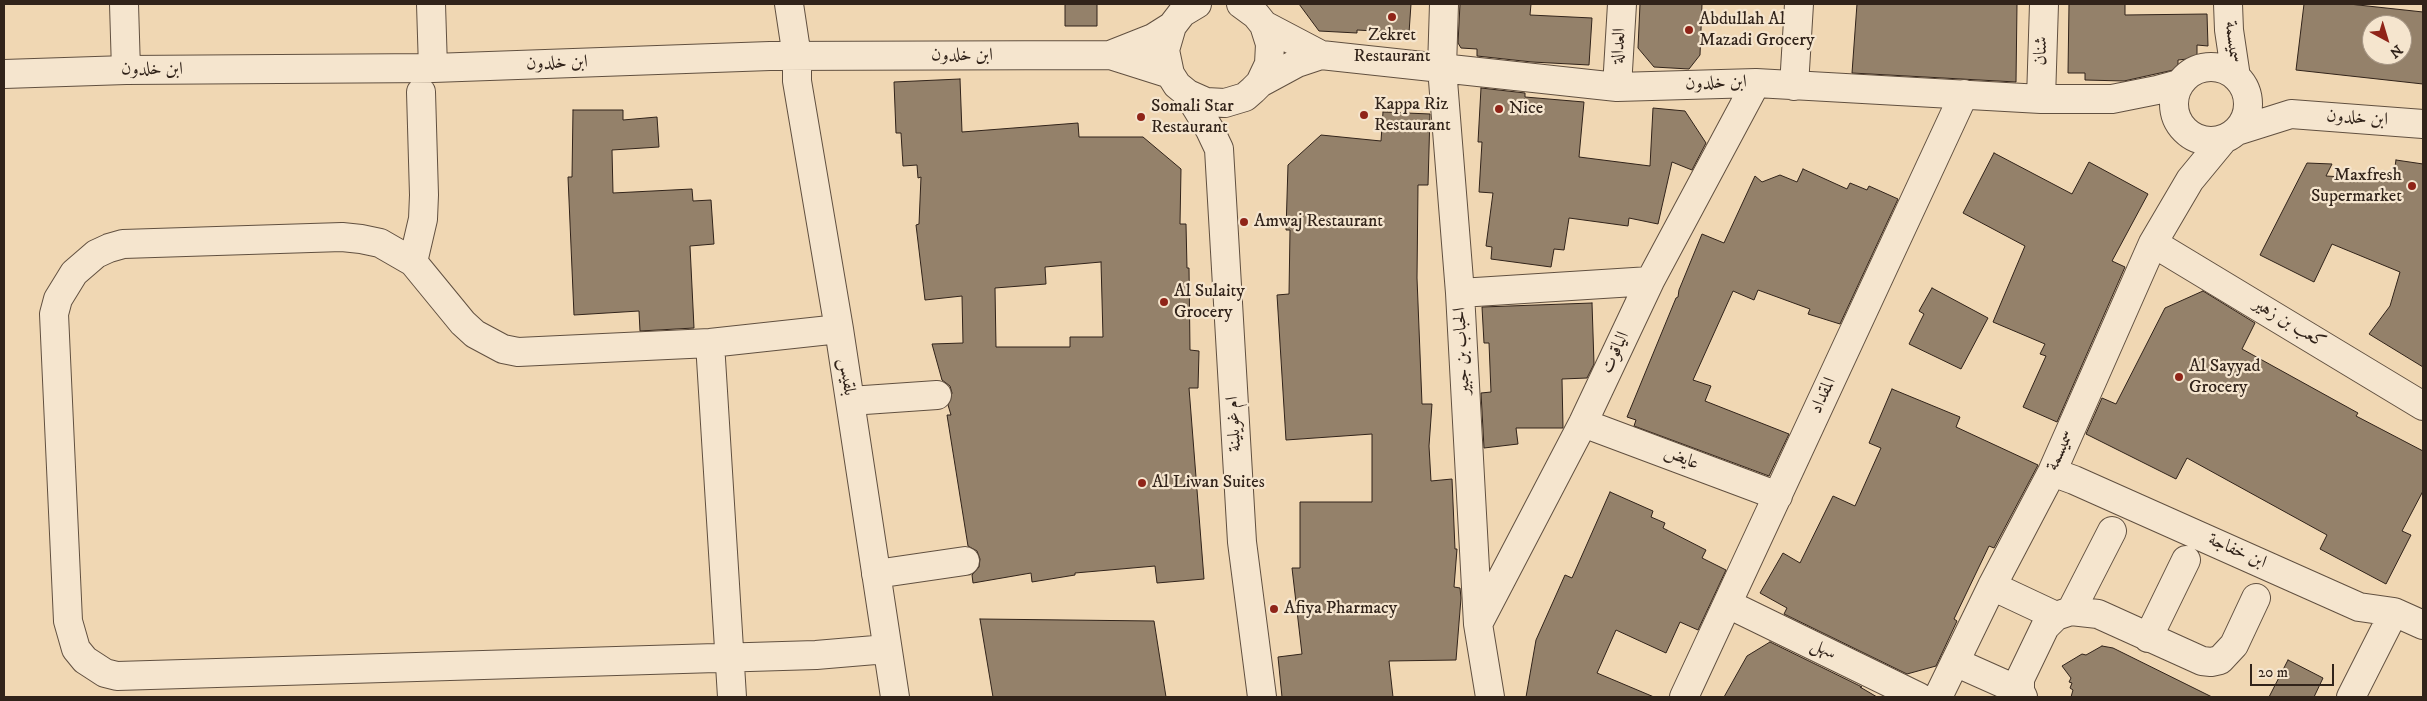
<!DOCTYPE html>
<meta charset="utf-8">
<style>
body{margin:0}
#map{position:relative;width:2427px;height:701px;overflow:hidden;background:#f0d7b3;font-family:"IM FELL DW Pica",serif}
canvas{display:block}
.frame{position:absolute;inset:0;border:5px solid #31231a;pointer-events:none}
.north{position:absolute;left:2362px;top:15px;width:50px;height:50px;box-sizing:border-box;background:#f5e5ce;border:1px solid #a79786;border-radius:50%;rotate:141deg;font-size:14px;font-weight:700;line-height:20px;text-align:center;color:#31231a}
.north::after{content:'';display:block;margin:auto;width:18px;height:22px;background:#8f2418;clip-path:polygon(50% 0,100% 100%,50% 72%,0 100%)}
.scale{position:absolute;left:2250px;top:664px;width:84px;height:22px;box-sizing:border-box;border:2px solid #31231a;border-top:0;padding-left:6px;font-size:15px;line-height:18px;white-space:nowrap;color:#31231a;-webkit-text-stroke:4px #f5e5ce;paint-order:stroke}
</style>
<div id="map">
<canvas width="2427" height="701"></canvas>
<div class="frame"></div>
<div class="north">N</div>
<div class="scale">20 m</div>
</div>
<script>
const context = document.querySelector('canvas').getContext('2d');
context.lineJoin = 'round';
function paint(path, color) { context.fillStyle = color; context.fill(path, 'evenodd'); }
const toPath = rows => new Path2D(rows.map(r => 'M' + r).join(''));
function stroke(path, color, width, dash) { context.strokeStyle = color; context.lineWidth = width; context.lineCap = dash ? 'butt' : 'round'; context.setLineDash(dash || []); context.stroke(path); }
function drawText(font, color, halo, rows, align = 'center') {
  context.font = font + ' "IM FELL DW Pica",Amiri,serif'; context.lineWidth = 4.5; context.setLineDash([]); context.textBaseline = 'middle'; context.strokeStyle = halo; context.fillStyle = color; for (const [text, x, y, turn = 0] of rows) {
    context.save(); context.translate(x, y); context.rotate((+turn || 0) * Math.PI / 180); context.textAlign = isNaN(turn) ? turn : align; if (halo) context.strokeText(text, 0, 0); context.fillText(text, 0, 0); context.restore();
  }
}
const building = toPath([
 [1065,4,1097,4,1097,26,1065,26,1065,4],
 [1299,4,1411,4,1409,33,1357,30,1357,33,1319,31,1299,4],
 [1460,4,1531,4,1530,15,1592,18,1589,65,1532,62,1477,56,1477,49,1461,48,1458,43,1460,4],
 [1640,4,1702,4,1700,55,1689,69,1654,67,1638,48,1640,4],
 [1857,4,2017,4,2016,82,1852,73,1857,4],
 [2069,4,2125,4,2125,15,2207,14,2208,46,2197,45,2197,58,2178,60,2178,69,2124,81,2085,80,2085,73,2068,73,2069,4],
 [2304,4,2349,4,2423,12,2423,84,2296,70,2304,4],
 [2372,25,2402,25,2402,55,2372,55,2372,25],
 [960,79,962,132,1078,123,1079,137,1143,137,1181,169,1180,224,1186,224,1187,268,1189,268,1190,350,1199,351,1198,388,1189,388,1204,579,1157,583,1155,566,1075,573,1075,575,1032,582,1031,573,973,583,972,575,979,567,980,559,977,551,968,546,947,415,951,415,948,405,952,393,950,386,942,380,932,344,963,343,962,296,925,300,916,225,919,224,921,177,918,178,917,165,903,166,901,133,896,133,894,82,960,79],
 [1101,262,1103,337,1070,337,1070,347,996,347,995,288,1046,284,1045,267,1101,262],
 [1481,88,1525,93,1525,97,1584,102,1579,157,1650,166,1653,108,1685,111,1706,143,1692,170,1672,162,1658,224,1629,218,1628,226,1569,218,1564,250,1554,249,1551,267,1491,259,1492,247,1486,246,1493,193,1479,192,1482,142,1478,142,1481,88],
 [573,110,623,110,623,120,657,117,659,147,612,150,613,193,692,189,693,201,711,200,714,244,690,246,694,328,640,331,639,311,574,315,568,177,572,177,573,110],
 [1383,112,1430,114,1428,185,1418,185,1417,278,1422,404,1432,404,1429,446,1431,481,1452,479,1455,549,1457,549,1454,587,1460,588,1461,598,1456,660,1389,661,1393,697,1282,697,1278,657,1302,654,1292,568,1300,568,1300,502,1372,502,1372,434,1286,440,1277,295,1289,294,1290,230,1286,230,1288,165,1321,135,1381,141,1383,112],
 [1994,153,2072,194,2089,162,2148,194,2112,261,2125,267,2057,422,2023,407,2046,356,2040,354,2045,344,1993,322,2025,246,1963,213,1994,153],
 [2396,160,2423,164,2423,367,2369,334,2390,306,2400,272,2332,244,2314,282,2260,255,2307,163,2332,164,2326,176,2393,180,2396,160],
 [1803,169,1847,189,1850,183,1867,190,1869,186,1898,199,1840,324,1808,314,1810,309,1758,290,1754,300,1733,291,1693,380,1711,386,1705,401,1789,434,1769,476,1634,426,1636,420,1627,417,1676,298,1678,297,1679,290,1702,234,1724,243,1755,176,1762,182,1780,175,1797,182,1803,169],
 [1932,288,1988,318,1961,369,1909,344,1924,314,1919,311,1932,288],
 [2203,291,2255,323,2242,349,2358,413,2356,416,2423,451,2423,491,2402,531,2411,535,2386,584,2320,549,2327,535,2187,458,2176,479,2086,434,2102,398,2116,404,2165,308,2203,291],
 [1592,303,1594,364,1587,378,1562,379,1563,428,1516,428,1518,444,1484,448,1481,393,1491,392,1489,343,1484,343,1482,307,1592,303],
 [1892,389,1960,417,1956,427,2038,465,1994,548,1989,546,1954,619,1957,621,1936,666,1907,674,1784,614,1787,608,1760,593,1783,553,1800,563,1833,496,1855,506,1881,448,1869,443,1892,389],
 [1610,492,1653,511,1651,517,1665,523,1663,528,1706,550,1702,558,1726,570,1698,630,1680,622,1666,653,1616,630,1597,673,1654,697,1526,697,1536,640,1565,575,1572,578,1610,492],
 [980,619,1154,621,1166,697,993,697,980,619],
 [1770,642,1862,687,1860,687,1877,697,1724,697,1747,656,1770,642],
 [2102,646,2113,648,2212,697,2071,697,2073,690,2070,688,2072,683,2069,682,2071,678,2062,666,2082,654,2086,655,2102,646],
 [2288,660,2323,678,2314,697,2269,697,2288,660]
]);
const minor = toPath([
 [124,4,126,70],
 [431,4,433,68],
 [789,4,797,57,797,81,839,329,895,697],
 [1197,4,1182,13,1172,26,1165,50,1170,74,1177,85,1188,94,1206,102,1225,103,1245,97,1253,90,1260,83,1269,64,1270,44,1264,25,1256,15,1241,4],
 [1444,4,1442,68,1460,293,1478,624,1490,697],
 [2228,4,2229,30,2236,77],
 [1264,25,1321,55,1617,87,1756,83,2041,99,2112,99,2157,90,2179,84],
 [1110,55,1153,38,1172,26],
 '2174 104a37 37 0 1 1 74 0a37 37 0 1 1-74 0Z',
 [4,74,126,70,433,68,770,56,1110,55,1170,74],
 [1260,83,1297,63,1321,55],
 [1794,86,1799,4],
 [1617,87,1622,4],
 [1188,94,1210,130,1219,149,1242,542,1262,697],
 [2041,99,2044,4],
 [2237,131,2291,114,2423,124],
 [2153,243,2423,406],
 [413,262,423,219,424,195,421,92],
 [1460,293,1650,281],
 [839,329,710,343,518,352,503,349,475,334,463,323,413,262,380,243,361,239,342,237,123,244,109,248,96,254,74,273,58,299,54,314,68,621,76,649,85,660,105,673,117,676,816,655,887,649],
 [710,343,732,697],
 [850,401,937,395],
 [1583,423,1778,496],
 [2052,472,2074,480,2359,607,2394,612,2423,625],
 [876,574,965,561],
 [1992,586,2056,616],
 [1728,604,1919,697],
 [2071,611,2112,531],
 [1478,624,1583,423,1650,281,1756,83],
 [2148,638,2186,560],
 [1955,662,2020,691],
 [1684,697,1964,94],
 [1938,697,1992,586,2052,472,2153,243,2190,180,2223,140],
 [2023,697,2020,691,2020,679,2045,627,2056,616,2071,611,2098,614,2202,661,2211,662,2220,660,2234,645,2256,598],
 [2351,697,2394,612]
]);
const markers = [
 [1392,17,5,"#8f2418"],
 [1689,30,5,"#8f2418"],
 [1499,109,5,"#8f2418"],
 [1364,115,5,"#8f2418"],
 [1141,117,5,"#8f2418"],
 [2412,186,5,"#8f2418"],
 [1244,222,5,"#8f2418"],
 [1164,302,5,"#8f2418"],
 [2179,377,5,"#8f2418"],
 [1142,483,5,"#8f2418"],
 [1274,609,5,"#8f2418"]
];
const poiNames = [
 ["Abdullah Al",1699,20],
 ["Mazadi Grocery",1699,41],
 ["Zekret",1392,36,"center"],
 ["Restaurant",1392,57,"center"],
 ["Kappa Riz",1374,105],
 ["Restaurant",1374,126],
 ["Somali Star",1151,107],
 ["Restaurant",1151,128],
 ["Nice",1509,109],
 ["Maxfresh",2402,176,"right"],
 ["Supermarket",2402,197,"right"],
 ["Amwaj Restaurant",1254,222],
 ["Al Sulaity",1174,292],
 ["Grocery",1174,313],
 ["Al Sayyad",2189,367],
 ["Grocery",2189,388],
 ["Al Liwan Suites",1152,483],
 ["Afiya Pharmacy",1284,609]
];
const streetNames = [
 ["سميسمة",2232,42,83],
 ["العدالة",1620,46,-87],
 ["شنان",2042,51,-88],
 ["ابن خلدون",962,56],
 ["ابن خلدون",557,64,-2],
 ["ابن خلدون",152,70],
 ["ابن خلدون",1716,84,-2],
 ["ابن خلدون",2357,119,4],
 ["كعب بن زهير",2289,324,31],
 ["الحباب بن جبير",1463,351,-93],
 ["الياقوت",1616,353,-65],
 ["بلقيس",846,377,82],
 ["المقداد",1824,396,-65],
 ["ام غويلينة",1235,424,-93],
 ["سميسمة",2061,451,-66],
 ["عايض",1681,459,21],
 ["ابن خفاجة",2237,552,24],
 ["سهل",1823,650,26]
];
paint(building, '#94816a');
stroke(building, '#31231a', 1);
stroke(minor, '#615040', 30);
stroke(minor, '#f5e5ce', 28);
for (const [x, y, r, color] of markers) { const dot = new Path2D(); dot.arc(x, y, r, 0, 2 * Math.PI); context.fillStyle = color; context.fill(dot); stroke(dot, '#f5e5ce', 2); }
drawText('18px', '#31231a', '#f5e5ce', poiNames, 'left');
drawText('18px', '#31231a', '#f5e5ce', streetNames);
</script>
